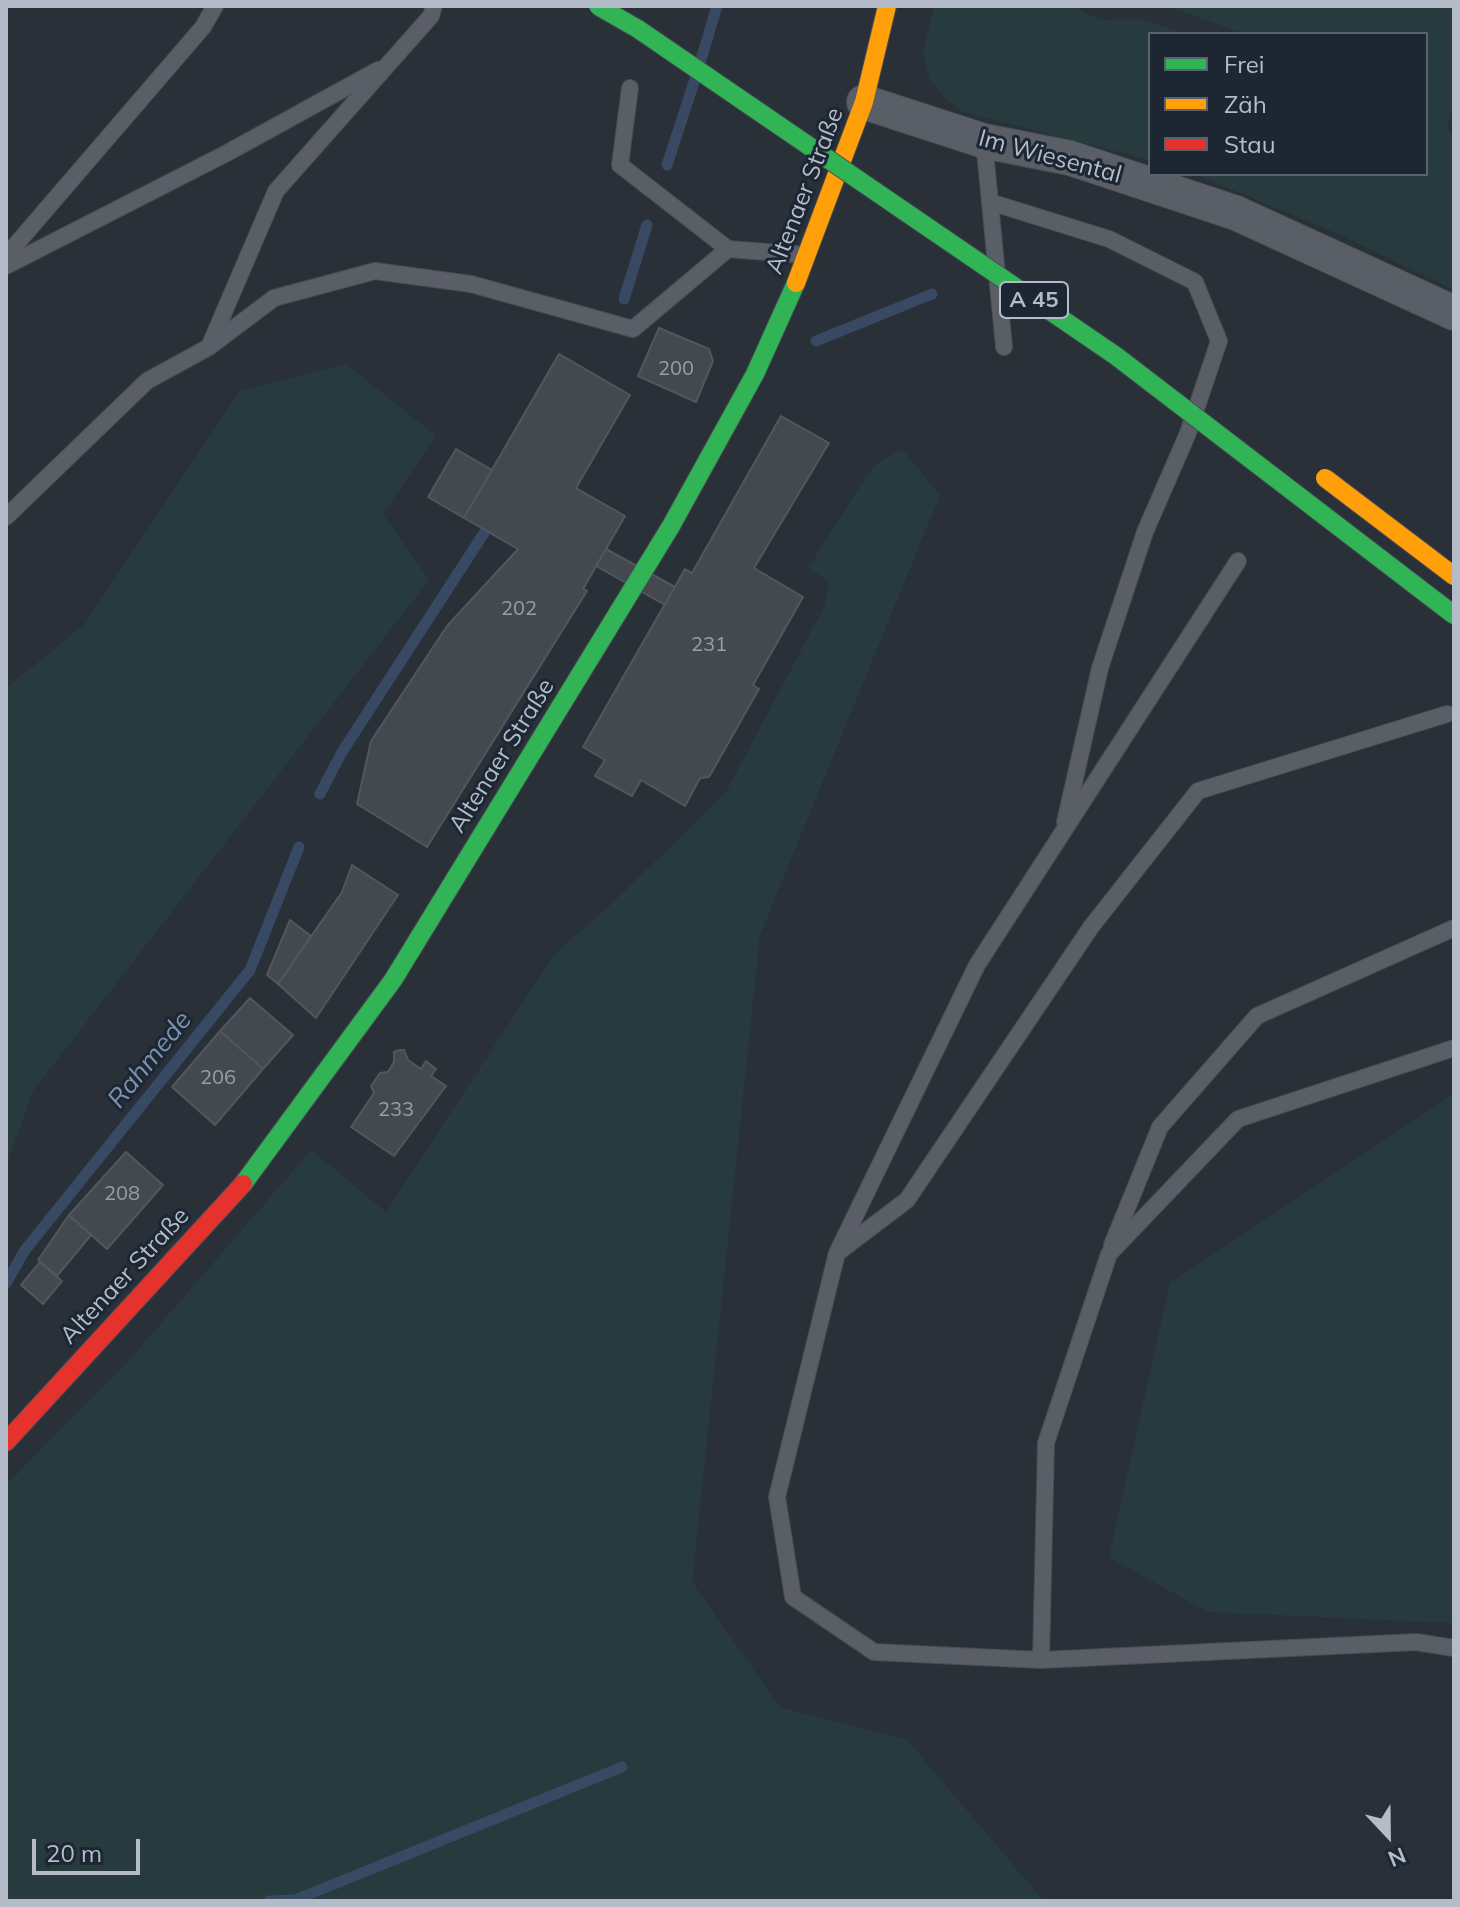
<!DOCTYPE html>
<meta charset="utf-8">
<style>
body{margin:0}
#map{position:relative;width:1460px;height:1907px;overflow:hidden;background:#2a3038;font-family:Mulish,sans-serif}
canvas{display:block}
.frame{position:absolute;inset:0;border:8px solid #b4bcc9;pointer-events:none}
.legend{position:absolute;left:1148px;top:32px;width:280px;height:144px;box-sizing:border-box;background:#1d2633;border:2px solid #59626f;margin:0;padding:10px 14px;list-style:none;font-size:24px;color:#b4bcc9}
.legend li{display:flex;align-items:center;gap:16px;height:40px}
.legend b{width:40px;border:2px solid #59626f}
.north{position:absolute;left:1348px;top:1795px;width:80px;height:80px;-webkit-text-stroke:6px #1d2633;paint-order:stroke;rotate:158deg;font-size:22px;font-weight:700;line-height:32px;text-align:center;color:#b4bcc9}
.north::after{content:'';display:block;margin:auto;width:28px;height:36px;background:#b4bcc9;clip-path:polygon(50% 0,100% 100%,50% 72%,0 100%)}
.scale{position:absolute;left:32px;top:1839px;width:108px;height:36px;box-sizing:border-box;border:4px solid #b4bcc9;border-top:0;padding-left:10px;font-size:24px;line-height:28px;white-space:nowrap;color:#b4bcc9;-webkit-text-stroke:6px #1d2633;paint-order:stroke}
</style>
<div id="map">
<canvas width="1460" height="1907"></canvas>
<div class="frame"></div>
<ul class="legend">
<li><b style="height:10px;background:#30b455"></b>Frei</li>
<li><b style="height:10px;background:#ff9f0a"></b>Zäh</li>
<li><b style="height:10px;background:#e5322d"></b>Stau</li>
</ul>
<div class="north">N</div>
<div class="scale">20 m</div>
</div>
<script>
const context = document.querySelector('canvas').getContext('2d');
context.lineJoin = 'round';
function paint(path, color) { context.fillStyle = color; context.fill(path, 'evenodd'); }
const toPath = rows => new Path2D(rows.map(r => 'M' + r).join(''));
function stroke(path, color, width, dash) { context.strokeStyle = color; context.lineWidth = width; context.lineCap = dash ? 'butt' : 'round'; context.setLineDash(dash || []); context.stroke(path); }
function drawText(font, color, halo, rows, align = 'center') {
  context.font = font + ' Mulish,sans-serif'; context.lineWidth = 6; context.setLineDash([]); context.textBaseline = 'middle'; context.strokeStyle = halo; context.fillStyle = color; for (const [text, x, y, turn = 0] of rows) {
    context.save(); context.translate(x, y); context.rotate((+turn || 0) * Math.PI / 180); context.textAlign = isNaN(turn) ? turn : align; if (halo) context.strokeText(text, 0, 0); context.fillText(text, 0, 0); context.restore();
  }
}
const green = toPath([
 [934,6,1072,6,1101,20,1142,19,1185,34,1150,34,1150,160,963,112,948,101,929,78,923,53],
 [1168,6,1454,6,1454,107,1447,126,1454,141,1454,290,1336,233,1195,174,1426,174,1426,34,1244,34],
 [346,364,436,436,383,514,429,580,33,1091,6,1166,6,688,84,625,239,391],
 [902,449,940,495,760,935,692,1582,780,1707,907,1740,1044,1901,6,1901,6,1485,131,1358,311,1150,386,1212,555,953,603,912,726,792,825,605,829,581,808,568,873,466],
 [1454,1094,1454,1623,1208,1612,1109,1557,1170,1283]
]);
const stream = toPath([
 [700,63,717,6],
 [667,165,695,79],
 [624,299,647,225],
 [816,341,932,294],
 [320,794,342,752,486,530],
 [6,1283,25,1250,250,970,299,847],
 [269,1901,295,1900,622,1767]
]);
const building = toPath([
 [659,328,709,349,713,361,696,402,638,376,659,328],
 [559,354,630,395,576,488,625,516,583,589,587,591,427,847,357,804,371,741,447,626,518,549,464,518,559,354],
 [781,416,829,443,754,568,803,597,753,685,759,689,709,777,700,778,685,806,641,780,632,796,595,776,605,760,583,747,685,569,692,573,781,416],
 [456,449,492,470,464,518,428,497,456,449],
 [606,549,675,587,665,605,596,566,606,549],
 [352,865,398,895,316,1018,278,984,342,892,352,865],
 [290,920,311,936,278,984,267,975,290,920],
 [250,998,293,1035,263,1069,220,1031,250,998],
 [220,1031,263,1069,215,1125,172,1087,220,1031],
 [399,1050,404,1050,408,1060,421,1069,426,1061,436,1069,431,1076,446,1086,394,1156,351,1127,374,1093,371,1086,380,1073,388,1072,394,1062,394,1052,399,1050],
 [126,1152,163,1185,107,1249,69,1215,126,1152],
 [69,1215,91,1235,57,1276,38,1260,69,1215],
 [40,1262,62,1281,43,1304,21,1285,40,1262]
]);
const lane = toPath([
 [434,6,431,16,276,191,209,347,274,298,375,271,471,284,633,329,728,249,806,255],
 [630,88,620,165,728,249],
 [984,141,1004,347],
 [990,202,1109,239,1195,282,1219,341,1188,433,1145,532,1100,668,1065,822],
 [6,256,203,27,215,6],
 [6,266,227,153,378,70],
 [6,517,147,381,209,347],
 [1238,561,977,965,837,1253,777,1497,793,1597,874,1652,1041,1660,1416,1642,1454,1648],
 [1112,1245,1160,1127,1257,1016,1454,928],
 [841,1250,907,1200,1091,927,1198,791,1447,714],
 [1041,1660,1046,1443,1109,1254,1238,1119,1454,1048]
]);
const street = toPath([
 [864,102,984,141,1070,158,1236,213,1454,313]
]);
const fast = toPath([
 [243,1184,393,980,671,526,755,374,796,283]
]);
const slow = toPath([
 [796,283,864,102,887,6]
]);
const jam = toPath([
 [6,1442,243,1184]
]);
const fastBridge = toPath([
 [598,6,638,29,1116,356,1454,615]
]);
const slowBridge = toPath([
 [1325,478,1454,576]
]);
const numberNames = [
 ["200",676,369],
 ["202",519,609],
 ["231",709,645],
 ["206",218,1078],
 ["233",396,1110],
 ["208",122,1194]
];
const shields = [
 [1034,300,68]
];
const shieldNames = [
 ["A 45",1034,300]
];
const streetNames = [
 ["Im Wiesental",1050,157,15],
 ["Altenaer Straße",805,191,-69],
 ["Altenaer Straße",502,756,-58],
 ["Altenaer Straße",125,1276,-47]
];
const waterNames = [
 ["Rahmede",150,1060,-51]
];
paint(green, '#273a3e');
stroke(stream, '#384963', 11);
paint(building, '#444950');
stroke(building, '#52575f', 2);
stroke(lane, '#484c53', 18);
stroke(street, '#484c53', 36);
stroke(fast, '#484c53', 20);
stroke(slow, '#484c53', 20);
stroke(jam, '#484c53', 20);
stroke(lane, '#5a5e66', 16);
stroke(street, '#5a5e66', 34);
stroke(fast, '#30b455', 18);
stroke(slow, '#ff9f0a', 18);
stroke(jam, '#e5322d', 18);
stroke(fastBridge, '#474c53', 20, []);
stroke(slowBridge, '#474c53', 20, []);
stroke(fastBridge, '#30b455', 18);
stroke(slowBridge, '#ff9f0a', 18);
drawText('20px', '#989fab', null, numberNames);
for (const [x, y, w] of shields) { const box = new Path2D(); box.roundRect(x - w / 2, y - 18, w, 36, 6); context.fillStyle = '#1d2633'; context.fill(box); stroke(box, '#b4bcc9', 2); }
drawText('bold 22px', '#b4bcc9', null, shieldNames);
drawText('24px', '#b4bcc9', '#1d2633', streetNames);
drawText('italic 26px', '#7c92b1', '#1d2633', waterNames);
</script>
